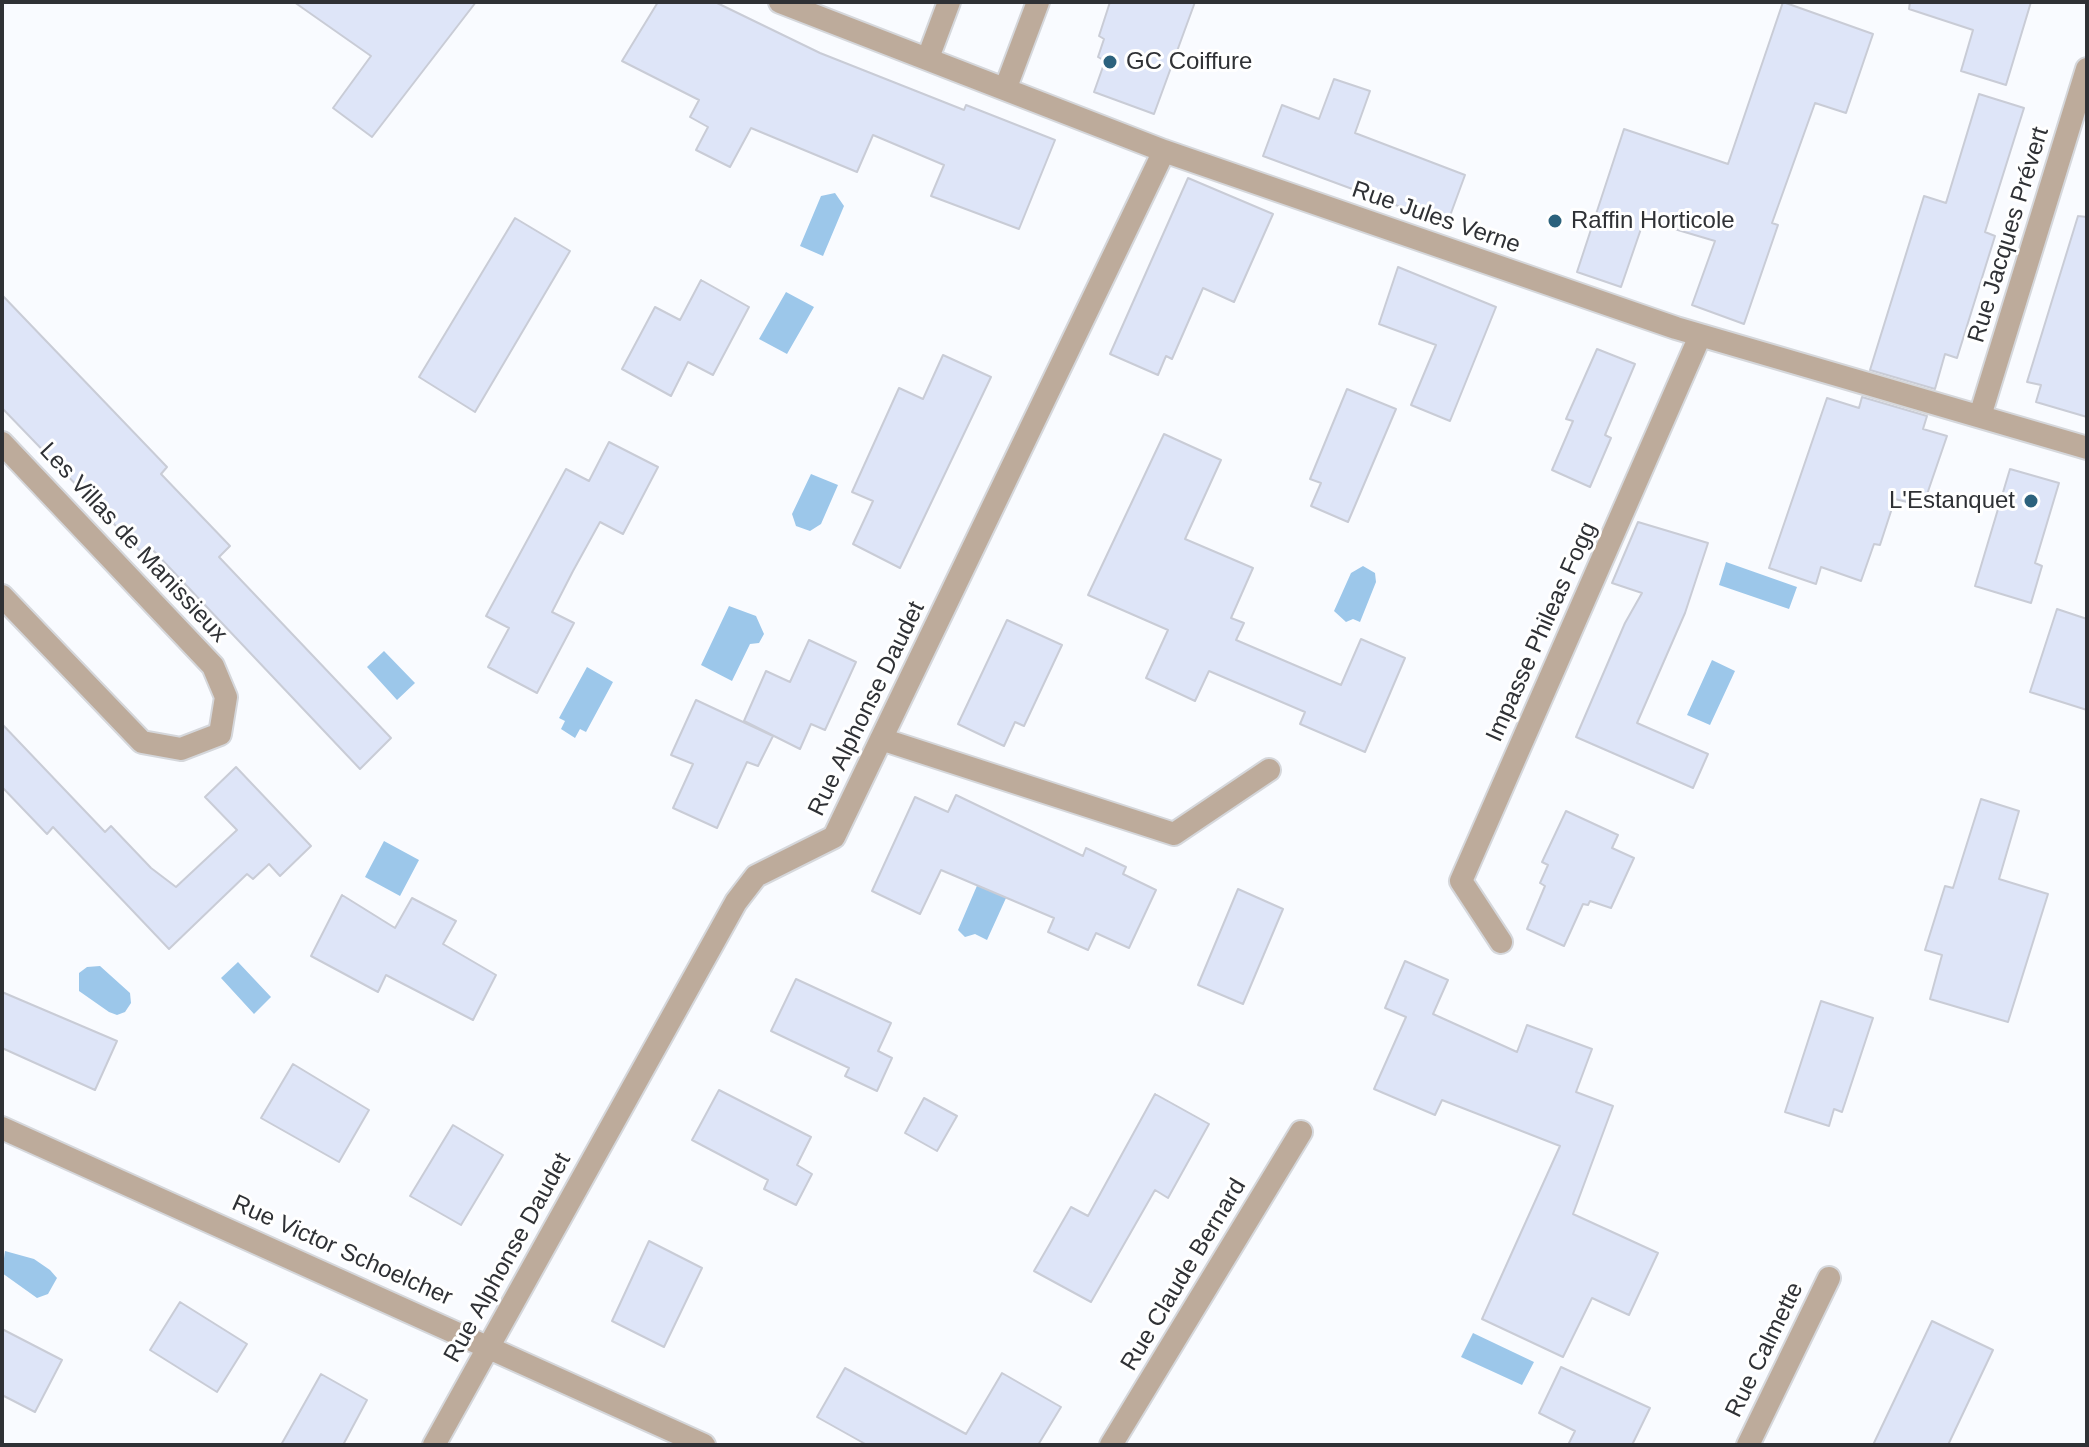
<!DOCTYPE html>
<meta charset="utf-8">
<style>
body{margin:0}
#map{position:relative;width:2089px;height:1447px;overflow:hidden;background:#f9fbff;font-family:Helvetica,sans-serif}
canvas{display:block}
.frame{position:absolute;inset:0;border:4px solid #2f3135;pointer-events:none}
</style>
<div id="map">
<canvas width="2089" height="1447"></canvas>
<div class="frame"></div>
</div>
<script>
const context = document.querySelector('canvas').getContext('2d');
context.lineJoin = 'round';
function paint(path, color) { context.fillStyle = color; context.fill(path, 'evenodd'); }
const toPath = rows => new Path2D(rows.map(r => 'M' + r).join(''));
function stroke(path, color, width, dash) { context.strokeStyle = color; context.lineWidth = width; context.lineCap = dash ? 'butt' : 'round'; context.setLineDash(dash || []); context.stroke(path); }
function drawText(font, color, halo, rows, align = 'center') {
  context.font = font + ' Helvetica,sans-serif'; context.lineWidth = 6; context.setLineDash([]); context.textBaseline = 'middle'; context.strokeStyle = halo; context.fillStyle = color; for (const [text, x, y, turn = 0] of rows) {
    context.save(); context.translate(x, y); context.rotate((+turn || 0) * Math.PI / 180); context.textAlign = isNaN(turn) ? turn : align; if (halo) context.strokeText(text, 0, 0); context.fillText(text, 0, 0); context.restore();
  }
}
const water = toPath([
 [835,193,844,206,823,256,800,246,821,196],
 [786,292,814,307,787,354,759,339],
 [811,474,838,485,821,524,810,531,796,526,792,514],
 [1726,562,1797,587,1789,609,1719,585],
 [1363,566,1375,573,1376,582,1360,622,1353,619,1346,622,1334,611,1351,573],
 [729,606,756,616,764,634,759,643,750,644,732,681,701,665],
 [384,651,415,683,397,700,367,667],
 [1712,660,1735,671,1710,725,1687,715],
 [587,667,613,682,586,732,580,729,575,738,561,729,565,721,559,718],
 [384,841,419,860,400,896,365,877],
 [982,874,1011,887,987,940,975,934,965,937,958,930],
 [238,962,271,997,254,1014,221,978],
 [100,966,130,993,131,1003,125,1012,117,1015,109,1012,79,991,79,973,87,967],
 [5,1251,34,1259,50,1270,57,1278,48,1294,37,1298,2,1273],
 [1473,1333,1534,1362,1522,1385,1461,1357]
]);
const building = toPath([
 [294,2,476,2,372,137,333,108,371,56,294,2],
 [658,2,715,2,820,53,964,110,966,105,1055,140,1019,229,931,196,944,165,873,135,857,172,751,128,730,167,696,150,708,127,690,117,699,100,622,61,658,2],
 [1110,2,1195,2,1154,114,1094,92,1105,61,1098,57,1104,39,1099,36,1110,2],
 [1783,2,1873,34,1846,113,1815,103,1772,223,1778,225,1744,324,1692,305,1715,241,1644,220,1621,287,1577,272,1624,129,1728,164,1783,2],
 [1910,2,2031,2,2006,85,1961,71,1973,30,1909,9,1910,2],
 [1334,79,1370,91,1355,133,1465,175,1447,224,1263,156,1282,105,1319,119,1334,79],
 [1979,94,2024,108,1985,232,1995,236,1957,358,1945,354,1935,389,1870,370,1924,196,1946,203,1979,94],
 [1188,178,1273,214,1234,302,1203,288,1172,359,1166,356,1158,375,1110,354,1188,178],
 [2078,216,2087,217,2087,417,2036,402,2041,385,2027,382,2078,216],
 [515,218,570,251,475,412,419,377,515,218],
 [1398,267,1496,307,1450,421,1411,405,1436,345,1379,324,1398,267],
 [701,280,749,307,713,375,688,362,671,396,622,369,655,307,680,320,701,280],
 [2,295,167,467,161,474,230,546,219,557,391,738,360,769,150,547,143,554,2,408,2,295],
 [1597,349,1635,364,1605,435,1611,438,1590,487,1552,470,1573,421,1566,419,1597,349],
 [943,355,991,377,900,568,853,544,873,501,852,492,899,388,923,399,943,355],
 [1347,389,1396,409,1348,522,1311,506,1321,483,1310,479,1347,389],
 [1862,397,1927,416,1923,429,1947,436,1923,506,1895,499,1880,545,1874,544,1861,581,1821,567,1816,584,1769,568,1827,398,1859,408,1862,397],
 [1164,434,1221,460,1185,539,1253,568,1231,618,1244,623,1236,640,1341,685,1361,639,1405,658,1365,752,1300,724,1305,712,1209,671,1195,701,1146,678,1168,630,1088,595,1164,434],
 [609,442,658,467,623,534,600,522,573,571,552,612,574,623,537,693,488,667,509,628,486,616,566,469,589,481,609,442],
 [2010,469,2059,483,2035,563,2042,566,2031,603,1975,586,2010,469],
 [1638,522,1708,543,1685,613,1637,723,1708,754,1693,788,1576,737,1625,623,1642,593,1612,583,1638,522],
 [2057,609,2087,619,2087,710,2030,692,2057,609],
 [1007,620,1062,645,1024,726,1015,722,1004,746,958,724,1007,620],
 [809,640,856,662,825,730,811,724,800,749,744,721,766,671,790,682,809,640],
 [696,700,773,736,758,766,747,762,717,828,673,808,693,764,671,755,696,700],
 [2,724,105,832,111,826,151,868,176,887,237,830,205,797,236,767,311,846,280,876,269,864,253,879,247,874,169,949,53,827,47,834,2,787,2,724],
 [956,795,1083,856,1086,848,1126,867,1123,874,1156,890,1129,948,1096,933,1088,950,1048,932,1054,918,941,870,920,914,872,891,915,797,948,812,956,795],
 [1981,799,2019,811,1999,879,2048,894,2008,1022,1930,999,1942,955,1925,950,1945,886,1953,888,1981,799],
 [1566,811,1618,835,1612,848,1634,858,1611,908,1590,901,1588,905,1583,904,1564,946,1527,929,1545,886,1540,883,1548,865,1542,862,1566,811],
 [1238,889,1283,909,1243,1004,1198,985,1238,889],
 [342,895,395,928,412,898,456,921,443,944,496,975,473,1020,386,975,378,992,311,956,342,895],
 [1405,961,1448,980,1433,1014,1517,1052,1527,1025,1592,1049,1576,1092,1613,1106,1573,1214,1658,1253,1629,1315,1592,1298,1563,1357,1482,1319,1560,1146,1442,1100,1435,1115,1374,1089,1406,1017,1385,1008,1405,961],
 [796,979,891,1023,878,1051,892,1058,877,1091,845,1076,849,1068,771,1031,796,979],
 [2,992,117,1041,95,1090,2,1048,2,992],
 [1821,1001,1873,1018,1842,1112,1834,1109,1829,1126,1785,1112,1821,1001],
 [293,1064,369,1110,339,1162,261,1118,293,1064],
 [719,1090,811,1137,797,1165,812,1174,796,1205,764,1189,768,1180,692,1140,719,1090],
 [1155,1094,1209,1124,1168,1198,1155,1190,1091,1302,1034,1271,1071,1207,1088,1216,1155,1094],
 [924,1098,957,1116,937,1151,905,1133,924,1098],
 [453,1125,503,1155,461,1225,410,1196,453,1125],
 [649,1241,702,1268,664,1347,612,1321,649,1241],
 [180,1302,247,1344,217,1392,150,1350,180,1302],
 [1932,1321,1993,1350,1948,1445,1873,1445,1932,1321],
 [2,1329,62,1360,35,1412,2,1395,2,1329],
 [1561,1367,1650,1408,1632,1445,1568,1445,1575,1431,1539,1413,1561,1367],
 [845,1368,966,1434,1002,1373,1061,1407,1038,1445,867,1445,817,1417,845,1368],
 [321,1374,367,1400,343,1445,281,1445,321,1374]
]);
const minor = toPath([
 [780,2,1164,151,1676,328,2087,448],
 [928,58,949,2],
 [1006,87,1038,2],
 [1980,416,2087,69],
 [2,443,213,666,226,697,220,734,181,749,142,742,2,596],
 [881,739,1174,834,1269,770],
 [1501,942,1461,881,1700,336],
 [2,1128,704,1445],
 [434,1445,736,902,756,876,834,837,1164,151],
 [1111,1445,1301,1132],
 [1748,1445,1829,1278]
]);
const markers = [
 [1110,62,8,"#2c627d"],
 [1555,221,8,"#2c627d"],
 [2031,501,8,"#2c627d"]
];
const poiNames = [
 ["GC Coiffure",1126,62],
 ["Raffin Horticole",1571,221],
 ["L'Estanquet",2015,501,"right"]
];
const streetNames = [
 ["Rue Jules Verne",1436,218,19],
 ["Rue Jacques Prévert",2009,235,-73],
 ["Les Villas de Manissieux",133,543,47],
 ["Impasse Phileas Fogg",1542,632,-66],
 ["Rue Alphonse Daudet",867,709,-64],
 ["Rue Victor Schoelcher",342,1251,24],
 ["Rue Alphonse Daudet",508,1258,-61],
 ["Rue Claude Bernard",1184,1275,-59],
 ["Rue Calmette",1765,1350,-64]
];
paint(water, '#9cc7ea');
paint(building, '#dee5f8');
stroke(building, '#c9ccd6', 2);
stroke(minor, '#d5d7db', 26);
stroke(minor, '#bdab9b', 22);
for (const [x, y, r, color] of markers) { const dot = new Path2D(); dot.arc(x, y, r, 0, 2 * Math.PI); context.fillStyle = color; context.fill(dot); stroke(dot, '#fff', 3); }
drawText('24px', '#2f3135', '#fff', poiNames, 'left');
drawText('24px', '#2f3135', '#fff', streetNames);
</script>
